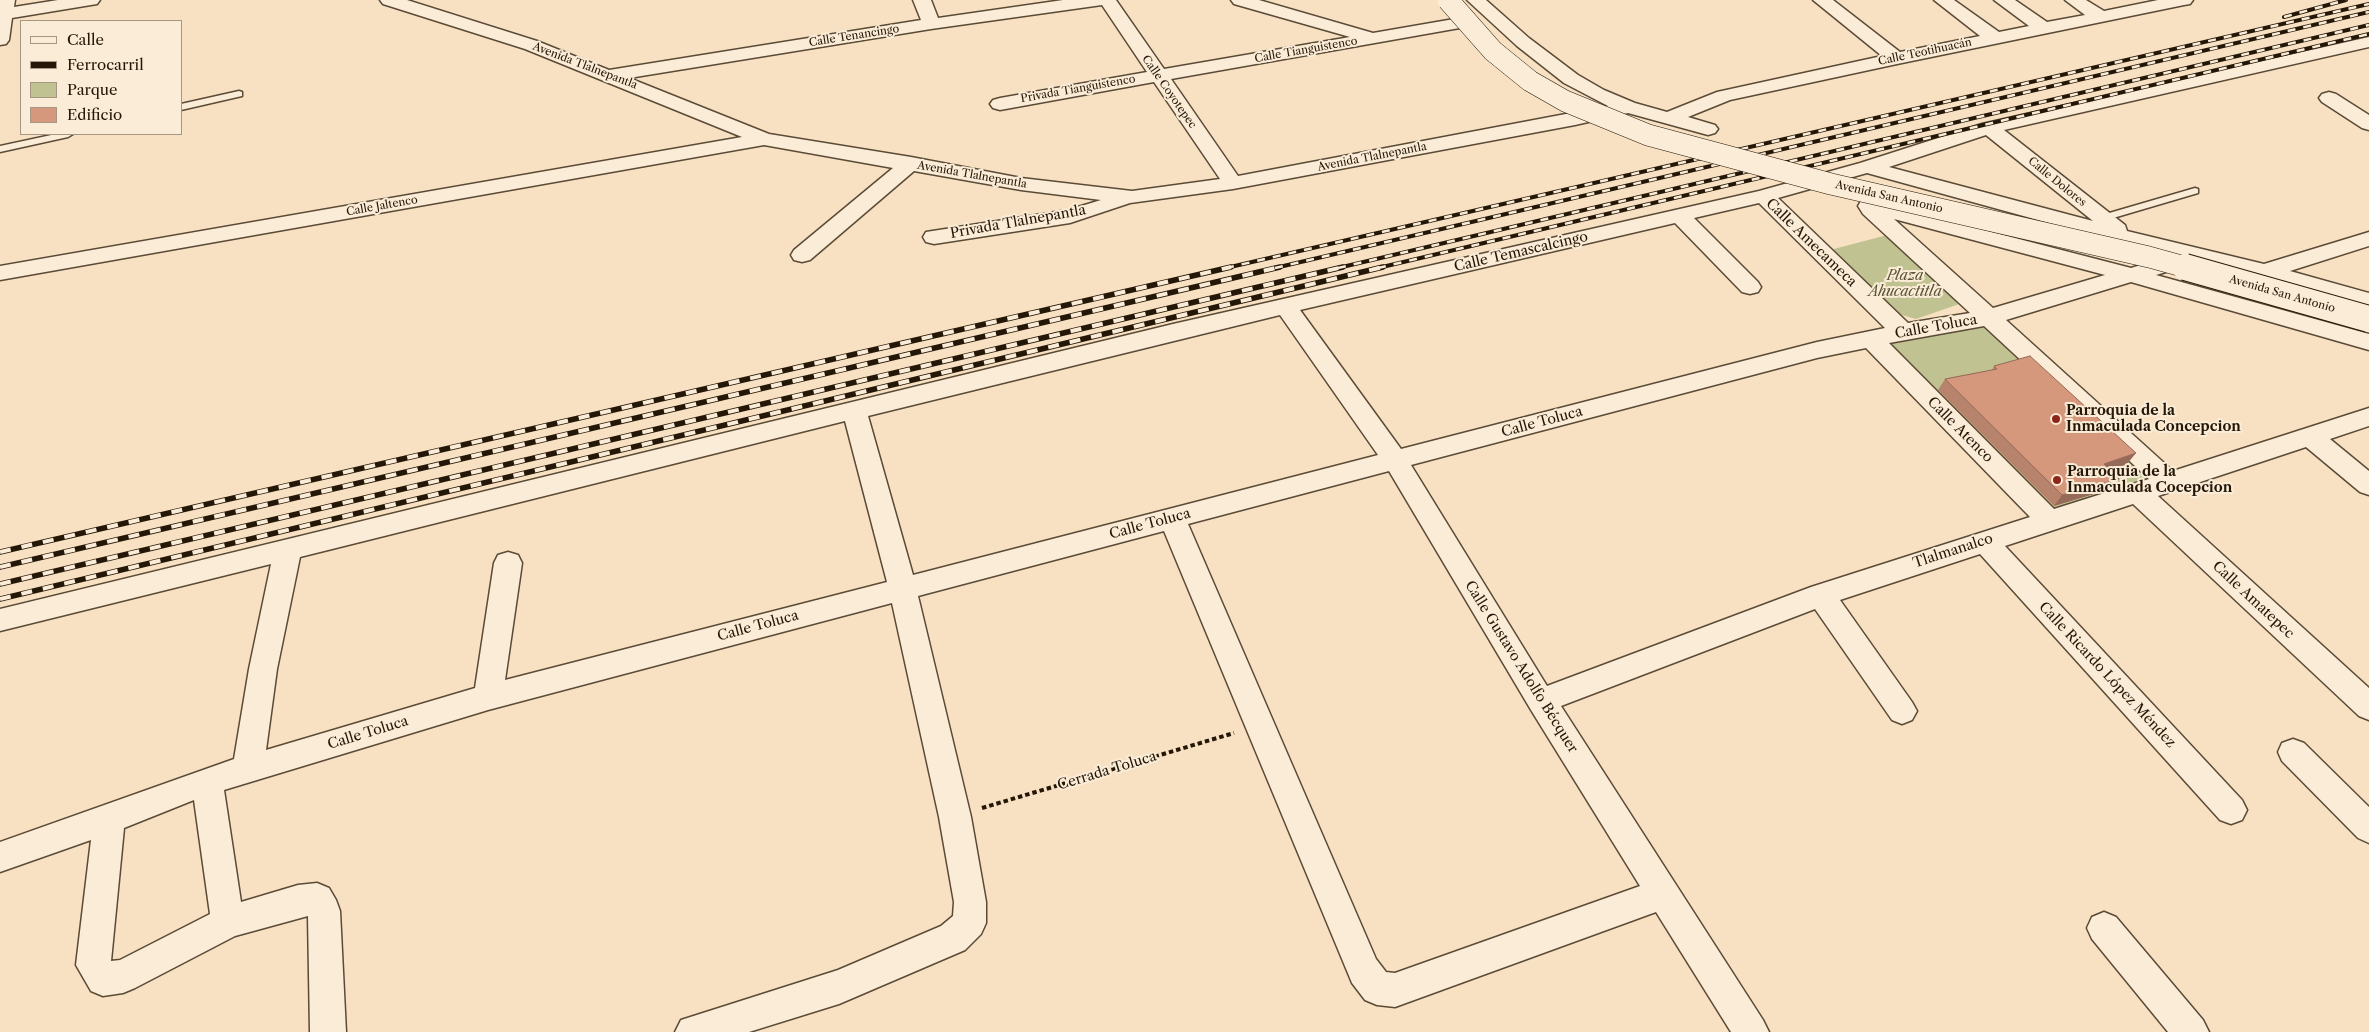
<!DOCTYPE html>
<meta charset="utf-8">
<style>
body{margin:0}
#map{position:relative;width:2369px;height:1032px;overflow:hidden;background:#f8e1c2;font-family:"Libre Caslon Text",serif}
canvas{display:block}
.legend{position:absolute;left:20px;top:20px;width:162px;height:115px;box-sizing:border-box;background:#faecd7;border:1px solid #a59784;margin:0;padding:6px 9px;list-style:none;font-size:15px;color:#251707}
.legend li{display:flex;align-items:center;gap:10px;height:25px}
.legend b{width:25px;border:1px solid #a59784}
</style>
<div id="map">
<canvas width="2369" height="1032"></canvas>
<ul class="legend">
<li><b style="height:6px;background:#faecd7"></b>Calle</li>
<li><b style="height:6px;background:#251707"></b>Ferrocarril</li>
<li><b style="height:14px;background:#c0c291"></b>Parque</li>
<li><b style="height:14px;background:#d6987d"></b>Edificio</li>
</ul>
</div>
<script>
const context = document.querySelector('canvas').getContext('2d');
context.lineJoin = 'round';
function paint(path, color) { context.fillStyle = color; context.fill(path, 'evenodd'); }
const toPath = rows => new Path2D(rows.map(r => 'M' + r).join(''));
function stroke(path, color, width, dash) { context.strokeStyle = color; context.lineWidth = width; context.lineCap = dash ? 'butt' : 'round'; context.setLineDash(dash || []); context.stroke(path); }
function drawText(font, color, halo, rows, align = 'center') {
  context.font = font + ' "Libre Caslon Text",serif'; context.lineWidth = 4; context.setLineDash([]); context.textBaseline = 'middle'; context.strokeStyle = halo; context.fillStyle = color; for (const [text, x, y, turn = 0] of rows) {
    context.save(); context.translate(x, y); context.rotate((+turn || 0) * Math.PI / 180); context.textAlign = isNaN(turn) ? turn : align; if (halo) context.strokeText(text, 0, 0); context.fillText(text, 0, 0); context.restore();
  }
}
const green = toPath([
 [1895,233,1968,301,1916,319,1891,312,1826,251],
 [1989,321,2164,478,2040,511,1876,338]
]);
const path = toPath([
 [982,808,1234,733]
]);
const lane = toPath([
 [239,91,242,92,242,96,181,110,181,104,239,91],
 [56,134,73,134,68,137,0,152,0,146,56,134],
 [2195,188,2198,189,2198,193,2103,221,2098,218,2099,216,2195,188]
]);
const street = toPath([
 [0,0,15,0,14,7,58,0,100,0,97,4,91,5,12,18,9,40,6,44,0,45,0,0],
 [380,0,407,0,537,41,609,70,921,20,913,0,931,0,938,18,1063,0,1116,0,1164,69,1350,37,1234,4,1231,0,1259,0,1373,33,1454,19,1460,20,1463,24,1460,28,1454,29,1171,79,1238,176,1608,106,1564,83,1517,46,1467,0,1486,0,1529,38,1578,75,1604,90,1635,103,1667,112,1717,92,1882,56,1813,0,1833,0,1900,52,1980,36,1934,0,1954,0,1999,32,2029,26,1994,0,2015,0,2047,22,2085,15,2065,0,2086,0,2104,11,2158,0,2193,0,2190,4,2184,5,1897,64,1730,100,1688,117,1715,125,1718,129,1715,133,1708,135,1628,113,1575,125,1233,189,1130,203,1070,223,934,244,926,242,923,237,926,232,1068,210,1101,200,1021,190,914,171,810,260,802,262,794,260,791,255,794,250,893,168,764,145,0,280,0,266,742,137,525,49,383,4,380,0],
 [1102,5,1147,72,1000,98,993,100,990,104,993,108,1000,110,1154,82,1220,179,1132,191,1021,178,911,157,769,134,629,78,931,29,1102,5],
 [2369,37,2369,47,2004,130,2125,225,2127,231,2264,264,2369,232,2369,246,2290,271,2369,293,2369,308,2199,262,2156,275,2369,334,2369,350,2131,282,2006,320,2173,471,2369,408,2369,426,2330,439,2369,471,2369,495,2360,492,2306,447,2158,496,2369,688,2369,720,2359,716,2133,504,2005,546,2242,800,2247,810,2242,820,2231,824,2220,820,1980,554,1840,600,1912,702,1917,711,1912,720,1902,724,1892,720,1815,609,1561,706,1763,1020,1769,1032,1731,1032,1656,912,1395,1007,1377,1005,1365,1000,1352,983,1164,531,918,596,971,817,986,902,986,923,981,934,965,950,839,1004,749,1032,675,1032,681,1020,838,970,941,926,953,916,954,902,939,817,892,603,488,710,224,790,241,902,298,885,317,883,329,888,336,900,340,911,346,1032,310,1032,308,916,235,936,135,988,123,993,103,996,91,991,76,965,91,840,0,872,0,842,234,759,249,669,271,564,0,631,0,609,1173,324,1759,191,1860,163,1982,124,2369,37],
 [1986,135,2093,221,1889,167,1986,135],
 [1867,173,2118,242,2173,255,2131,268,1868,200,1861,201,1858,206,1863,214,1970,313,1908,323,1778,198,1867,173],
 [1759,203,1885,328,1817,342,1401,449,1300,310,1675,223,1742,292,1750,294,1758,292,1761,287,1758,282,1694,218,1759,203],
 [1894,219,2105,275,1993,308,1894,219],
 [1280,315,1378,455,913,575,868,416,1280,315],
 [1984,326,2149,479,2054,509,1889,343,1984,326],
 [1866,348,2030,517,1811,587,1547,686,1411,465,1817,358,1866,348],
 [845,421,887,582,505,680,522,563,518,555,508,552,498,555,494,563,475,688,266,750,277,669,300,557,845,421],
 [1389,471,1531,710,1640,886,1395,973,1386,972,1376,959,1188,524,1389,471],
 [194,800,210,914,120,960,111,961,124,828,194,800],
 [2329,92,2336,94,2369,115,2369,130,2362,128,2322,102,2319,98,2322,94,2329,92],
 [2293,739,2304,743,2369,807,2369,843,2358,838,2282,761,2278,752,2282,743,2293,739],
 [2104,912,2116,917,2203,1020,2209,1032,2168,1032,2092,939,2087,928,2092,917,2104,912]
]);
const railFar1 = toPath([
 [2284,17,2346,0],
 [1226,268,2369,4],
 [1275,268,2369,12],
 [1338,268,2369,25],
 [1378,268,2369,34]
]);
const rail = toPath([
 [0,552,1231,267],
 [0,567,1280,267],
 [0,584,1343,267],
 [0,599,1383,267]
]);
const secondaryBridgeFar1 = toPath([
 [1448,0,1493,51,1530,81,1565,101,1648,135,1831,184,2149,257,2189,268]
]);
const secondaryBridge = toPath([
 [2185,267,2369,319]
]);
const wall = toPath([
 [1994,366,2127,464,2109,470,2110,489,2054,506,1938,390,1945,379,1992,370]
]);
const shadedWall = toPath([
 [2136,453,2127,464,2095,475,2104,464],
 [2119,479,2110,489,2054,506,2062,495]
]);
const building = toPath([
 [2030,356,2136,453,2104,464,2119,479,2062,495,1945,379,1997,369,1994,366,2030,356]
]);
const markers = [
 [2056,419,5,"#8f2418"],
 [2057,480,5,"#8f2418"]
];
const farStreetnames = [
 ["Calle Tenancingo",854,36,-9],
 ["Calle Tianguistenco",1306,50,-10],
 ["Calle Teotihuacán",1925,52,-12],
 ["Avenida Tlalnepantla",585,66,21],
 ["Privada Tianguistenco",1078,89,-10],
 ["Calle Coyotepec",1169,92,55],
 ["Avenida Tlalnepantla",1372,157,-11],
 ["Avenida Tlalnepantla",972,175,10],
 ["Calle Dolores",2057,182,39],
 ["Avenida San Antonio",1889,197,13],
 ["Calle Jaltenco",382,206,-10],
 ["Avenida San Antonio",2282,294,16]
];
const streetNames = [
 ["Privada Tlalnepantla",1018,222,-10],
 ["Calle Amecameca",1811,243,44],
 ["Calle Temascalcingo",1521,252,-13],
 ["Calle Toluca",1936,327,-10],
 ["Calle Toluca",1542,422,-15],
 ["Calle Atenco",1960,430,45],
 ["Calle Toluca",1150,524,-15],
 ["Tlalmanalco",1953,551,-18],
 ["Calle Amatepec",2253,600,43],
 ["Calle Toluca",758,626,-15],
 ["Calle Gustavo Adolfo Bécquer",1521,667,58],
 ["Calle Ricardo López Méndez",2107,675,47],
 ["Calle Toluca",368,733,-17],
 ["Cerrada Toluca",1107,771,-17]
];
const parkNames = [
 ["Plaza",1905,276],
 ["Ahucactitla",1905,292]
];
const poiNames = [
 ["Parroquia de la",2066,411],
 ["Inmaculada Concepcion",2066,427],
 ["Parroquia de la",2067,472],
 ["Inmaculada Cocepcion",2067,488]
];
paint(green, '#c0c291');
stroke(lane, '#5a4a36', 3);
stroke(street, '#5a4a36', 3);
stroke(path, '#251707', 4, [4.5, 3]);
paint(lane, '#faecd7');
paint(street, '#faecd7');
stroke(railFar1, '#251707', 4);
stroke(rail, '#251707', 5.5);
stroke(railFar1, '#faecd7', 2.5, [8]);
stroke(rail, '#faecd7', 4, [11]);
stroke(secondaryBridgeFar1, '#251707', 22, []);
stroke(secondaryBridge, '#251707', 28, []);
stroke(secondaryBridgeFar1, '#faecd7', 21);
stroke(secondaryBridge, '#faecd7', 26);
paint(wall, '#b8836c');
paint(shadedWall, '#966a58');
paint(building, '#d6987d');
stroke(building, '#966a58', 1);
for (const [x, y, r, color] of markers) { const dot = new Path2D(); dot.arc(x, y, r, 0, 2 * Math.PI); context.fillStyle = color; context.fill(dot); stroke(dot, '#faecd7', 2); }
drawText('11px', '#251707', '#faecd7', farStreetnames);
drawText('14px', '#251707', '#faecd7', streetNames);
drawText('italic 14px', '#5b5337', '#faecd7', parkNames);
drawText('bold 14px', '#251707', '#faecd7', poiNames, 'left');
</script>
